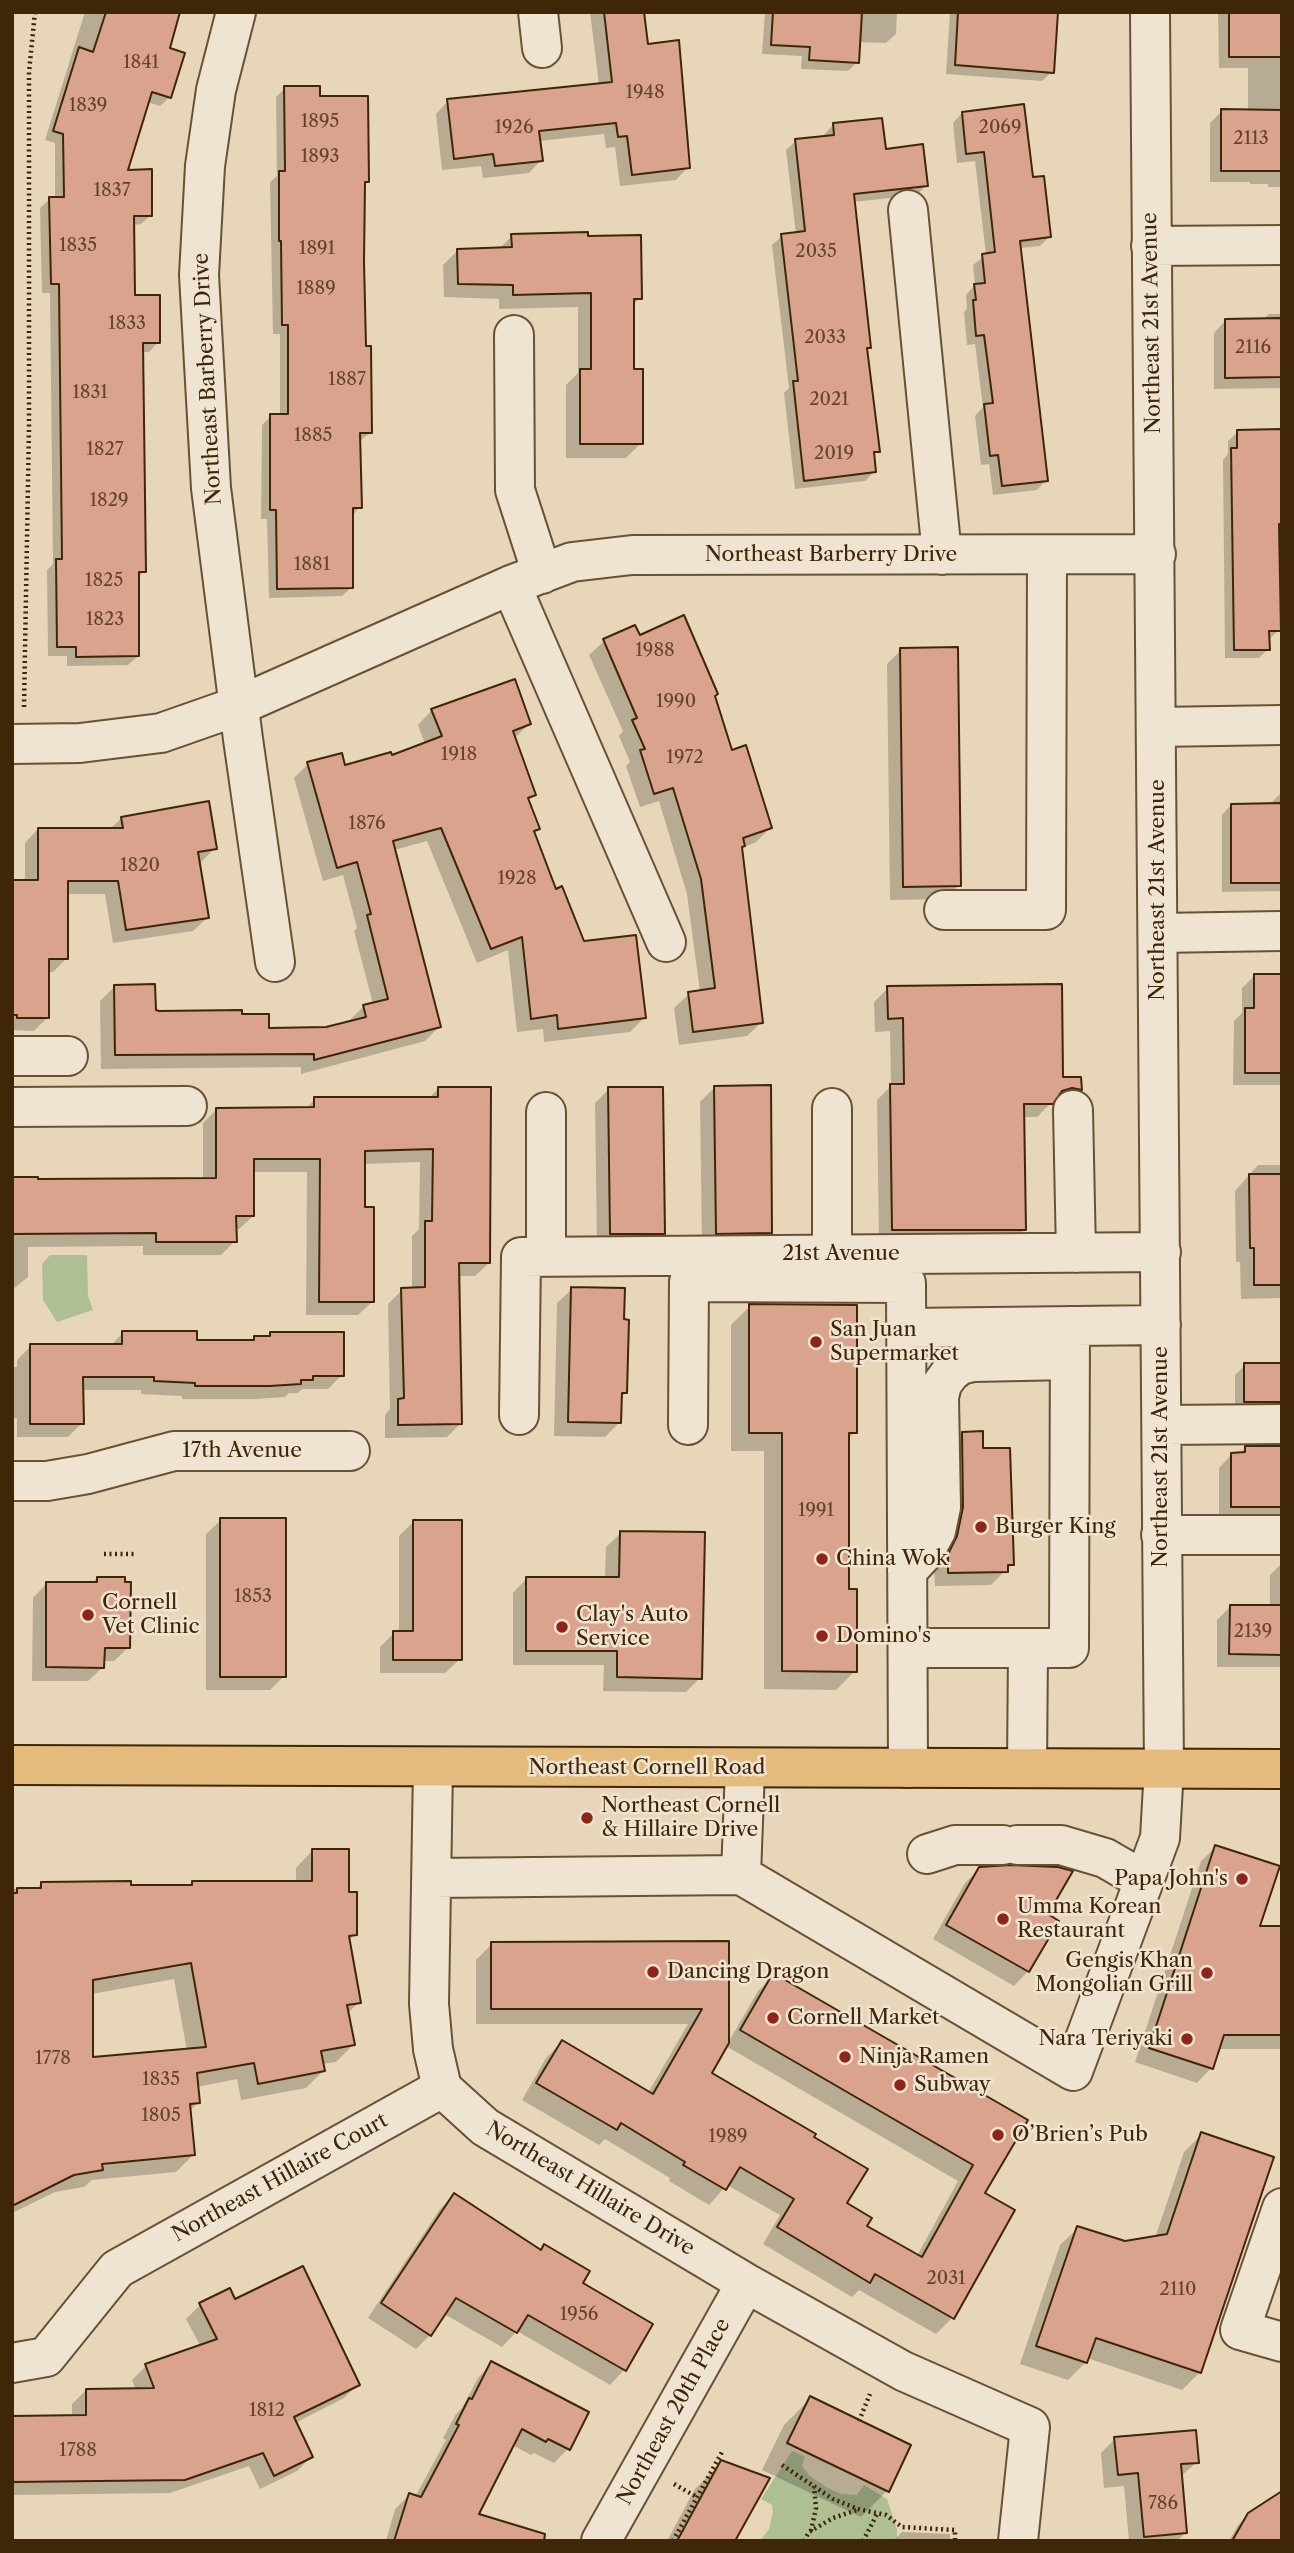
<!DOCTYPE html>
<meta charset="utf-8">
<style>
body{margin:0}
#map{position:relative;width:1294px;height:2553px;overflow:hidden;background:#e7d6b9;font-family:"Libre Caslon Text",serif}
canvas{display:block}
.frame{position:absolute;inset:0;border:14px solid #3e2606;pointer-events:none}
</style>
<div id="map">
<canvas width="1294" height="2553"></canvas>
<div class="frame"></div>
</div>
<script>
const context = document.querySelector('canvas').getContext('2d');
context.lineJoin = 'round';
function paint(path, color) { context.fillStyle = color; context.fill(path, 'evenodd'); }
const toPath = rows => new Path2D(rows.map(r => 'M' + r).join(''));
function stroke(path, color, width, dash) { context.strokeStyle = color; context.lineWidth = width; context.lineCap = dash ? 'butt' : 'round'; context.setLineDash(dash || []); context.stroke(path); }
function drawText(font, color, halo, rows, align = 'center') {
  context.font = font + ' "Libre Caslon Text",serif'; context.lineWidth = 5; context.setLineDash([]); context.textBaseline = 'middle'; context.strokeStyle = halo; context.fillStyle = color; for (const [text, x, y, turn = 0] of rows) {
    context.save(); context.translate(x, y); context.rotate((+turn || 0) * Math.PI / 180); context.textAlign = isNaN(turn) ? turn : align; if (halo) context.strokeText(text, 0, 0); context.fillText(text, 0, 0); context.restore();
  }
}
const green = toPath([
 [50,1255,87,1255,88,1296,93,1310,57,1322,43,1300,42,1264],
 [792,2451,805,2457,802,2466,810,2476,826,2487,841,2494,857,2495,864,2485,887,2499,897,2529,897,2541,760,2541,769,2529,773,2512,772,2505,761,2499]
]);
const shadow = toPath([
 [85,12,172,12,168,49,170,97,160,106,147,102,125,172,151,215,141,224,132,225,133,297,158,342,149,352,141,352,144,571,138,578,138,656,128,665,67,666,67,656,48,656,47,570,53,564,50,293,42,293,40,208,50,199,55,199,55,143,45,140],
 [590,12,642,12,646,46,688,167,676,180,620,186,615,147,606,148,604,134,539,141,541,160,529,173,483,178,481,166,442,170,436,114,448,101,599,85],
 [765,12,897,12,896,34,886,43,858,42,857,62,848,71,801,69,802,56,762,54],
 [950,12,1056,12,1052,72,1042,81,946,74],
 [1218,12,1282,12,1282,187,1268,187,1268,184,1250,184,1250,182,1210,182,1210,123,1222,111,1248,112,1248,68,1219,68],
 [285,88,318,97,367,181,363,186,364,348,370,433,358,442,360,507,352,516,352,587,342,596,269,598,267,519,261,519,262,425,271,416,280,416,280,334,273,334,270,182,277,176,276,97],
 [962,113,1031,179,1049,237,1040,246,1020,248,1046,480,1037,490,993,495,989,464,981,465,975,416,983,407,975,344,967,345,964,312,967,309,966,295,975,285,973,265,986,255,975,161,957,163,953,123],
 [833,125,884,151,926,185,917,195,853,202,870,347,866,351,878,451,872,457,874,472,865,481,795,489,784,393,789,388,772,245,782,236,796,234,786,150,796,141,824,137,824,135],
 [512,236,640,298,632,306,632,370,641,443,626,458,566,458,566,385,578,373,578,307,499,309,499,299,444,297,443,265,458,250,499,249],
 [1269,314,1282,314,1282,388,1214,389,1214,333,1225,321,1262,320],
 [1282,431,1282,533,1278,533,1279,630,1268,640,1268,649,1259,658,1225,658,1223,460,1228,454,1228,441,1238,432],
 [634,627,639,637,713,696,731,752,770,828,756,842,740,849,762,1022,747,1036,679,1045,674,1008,689,994,700,992,687,894,659,801,640,807,626,766,630,762,619,736,623,731,589,655,604,641],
 [901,650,959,885,945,899,890,900,887,664],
 [432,710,529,724,514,739,534,794,527,801,538,828,533,833,555,891,583,943,644,1018,630,1032,544,1042,543,1029,517,1032,508,950,477,963,427,841,394,850,439,1027,425,1041,301,1074,301,1067,101,1069,100,1001,115,986,154,1012,240,1015,267,1030,327,1029,350,1023,349,1021,364,1006,373,1004,354,931,357,928,343,875,323,881,294,778,308,764,344,767,391,757,425,744,418,725],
 [1280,794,1282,794,1282,891,1222,892,1222,815,1231,805,1270,804],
 [122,818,215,848,201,862,198,863,207,918,193,931,113,943,105,894,67,894,67,958,53,972,48,972,48,1017,34,1031,12,1030,12,882,25,882,25,843,38,829,110,829],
 [1254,976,1282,976,1282,1085,1233,1085,1234,1021,1242,1013,1242,988],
 [888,988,1080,1090,1066,1103,1051,1103,1037,1117,1022,1117,1024,1230,1010,1244,879,1244,877,1100,891,1086,890,1031,875,1032,874,1002],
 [715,1087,771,1232,756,1247,702,1247,700,1102],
 [438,1089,489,1263,475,1276,457,1276,461,1423,447,1437,385,1438,385,1415,390,1409,388,1304,402,1290,412,1289,412,1236,419,1229,420,1162,364,1164,364,1209,372,1302,358,1315,306,1315,307,1172,253,1172,253,1216,239,1229,235,1229,235,1241,221,1255,143,1255,143,1246,28,1247,28,1277,12,1290,12,1178,37,1181,203,1180,203,1123,217,1109,306,1109,315,1099,429,1098],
 [609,1089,663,1233,649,1248,597,1248,595,1103],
 [1258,1165,1282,1165,1282,1298,1241,1299,1240,1262,1236,1262,1235,1191],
 [572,1289,626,1393,620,1398,620,1422,605,1437,554,1436,557,1303],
 [750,1306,855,1432,847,1440,847,1591,855,1671,836,1690,764,1689,764,1451,731,1451,731,1325],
 [123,1333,196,1342,250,1342,255,1338,267,1338,271,1334,342,1375,328,1389,302,1389,298,1393,289,1393,285,1397,256,1399,182,1399,182,1396,141,1394,141,1390,81,1390,82,1423,68,1437,17,1437,17,1418,12,1418,12,1367,17,1367,17,1360,31,1346,110,1346],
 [1245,1365,1282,1402,1272,1411,1235,1411,1235,1375],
 [962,1434,981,1450,1012,1564,991,1585,935,1586,934,1570,944,1552,948,1448],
 [1282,1447,1282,1523,1219,1520,1219,1468,1232,1454,1239,1454,1245,1448],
 [221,1520,284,1676,270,1690,206,1690,206,1534],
 [414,1521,460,1659,445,1673,380,1673,380,1647,394,1633,399,1633,399,1536],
 [621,1533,700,1678,686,1692,603,1691,604,1665,513,1665,513,1593,527,1578,605,1578,606,1547],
 [1282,1563,1282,1667,1217,1667,1217,1620,1230,1607,1270,1607,1270,1575],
 [97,1578,129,1647,114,1661,103,1661,103,1667,88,1681,32,1681,33,1598,47,1583,92,1583],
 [1216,1847,1258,1927,1282,1927,1282,2049,1218,2049,1211,2068,1197,2083,1135,2062,1201,1861],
 [313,1850,347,1894,355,1934,348,1941,359,2002,347,2014,353,2045,336,2062,322,2064,323,2071,306,2088,241,2100,237,2079,197,2087,198,2103,189,2111,193,2155,176,2172,92,2180,84,2187,55,2192,12,2213,12,2336,12,1889,36,1889,42,1883,188,1887,193,1883,296,1883,296,1868],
 [174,1979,187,2051,92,2059,92,1994],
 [980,1869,1046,1915,1028,1971,1014,1986,933,1939,965,1883],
 [728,1943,728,2043,758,1991,774,1975,1026,2121,983,2194,1013,2211,952,2318,936,2334,859,2290,852,2297,763,2244,780,2215,727,2185,709,2205,669,2181,670,2178,605,2139,599,2145,522,2100,546,2058,562,2042,648,2093,688,2024,476,2024,476,1960,492,1944],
 [726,2046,958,2181,917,2256,865,2226,845,2204,811,2138,710,2074],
 [1202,2134,1200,2372,1182,2390,1087,2358,1085,2363,1068,2380,1020,2364,1060,2245,1078,2228,1125,2243,1155,2238,1184,2152],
 [454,2195,540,2251,544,2246,581,2284,651,2324,624,2370,610,2385,517,2331,502,2347,444,2314,430,2335,416,2349,368,2318,440,2209],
 [234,2301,358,2384,344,2398,295,2423,311,2457,297,2471,260,2489,249,2466,170,2493,12,2495,12,2418,72,2417,72,2404,86,2390,136,2390,132,2380,146,2366,201,2347,186,2319,200,2305],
 [492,2363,568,2449,554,2463,534,2453,531,2455,512,2445,476,2515,516,2541,386,2541,395,2509,409,2495,415,2497,446,2440,443,2438,456,2414,462,2408,478,2378],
 [810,2399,887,2491,861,2517,762,2470,784,2425],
 [1115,2439,1197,2462,1180,2477,1186,2532,1177,2541,1129,2541,1124,2486,1104,2488,1101,2453],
 [722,2462,733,2541,667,2541,695,2489],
 [1250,2513,1282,2541,1229,2541,1238,2525],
 [902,2532,950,2534,950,2541,893,2541]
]);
const building = toPath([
 [106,12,180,12,170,48,185,53,171,98,152,92,128,170,152,169,152,216,134,216,135,295,160,295,160,343,143,343,146,572,139,572,139,656,76,657,76,647,57,647,56,559,62,559,59,284,51,284,49,197,64,197,63,134,53,131,79,47,93,52,106,12],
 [604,12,644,12,648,44,679,40,690,168,632,175,627,136,618,137,616,123,539,131,543,161,495,166,493,154,454,159,447,99,612,82,604,12],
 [773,12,862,12,859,63,809,60,810,47,771,45,773,12],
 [958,12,1058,12,1054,73,955,65,958,12],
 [1229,12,1282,12,1282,57,1229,57,1229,12],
 [284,86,320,86,320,96,368,96,369,182,365,182,364,262,366,346,371,346,372,433,360,433,362,508,353,508,353,588,277,589,276,510,270,510,270,414,288,414,288,325,282,325,281,241,279,241,279,171,285,171,284,86],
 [1024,104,1033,177,1044,176,1051,237,1020,241,1048,481,1002,486,998,455,990,456,984,404,993,403,984,335,976,336,973,300,976,300,974,284,985,283,982,254,995,252,984,152,966,154,962,112,1024,104],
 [1221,109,1282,110,1282,171,1221,171,1221,109],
 [882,118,886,149,923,144,928,186,854,194,871,348,867,348,880,452,874,452,876,472,804,481,793,381,798,381,781,234,805,231,795,139,834,135,833,123,882,118],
 [588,232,588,236,641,235,642,299,634,299,634,369,643,369,643,444,580,444,580,369,591,369,591,293,513,295,513,285,458,284,457,249,512,247,511,234,588,232],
 [1282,318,1282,377,1225,378,1225,319,1282,318],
 [1282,429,1282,524,1279,524,1281,631,1269,631,1270,650,1234,650,1231,448,1237,448,1237,430,1282,429],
 [684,615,718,694,715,696,732,750,746,745,772,828,743,838,745,846,742,847,763,1023,693,1032,688,992,715,988,701,879,673,788,654,794,640,750,645,749,632,720,637,718,603,639,635,625,640,635,684,615],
 [958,647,961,886,903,887,900,648,958,647],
 [515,679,531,724,513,731,536,795,528,798,540,829,534,831,556,889,562,886,584,941,636,935,646,1018,558,1029,557,1015,531,1019,522,937,491,949,441,828,393,841,441,1027,314,1060,314,1054,115,1055,114,985,155,984,156,1010,159,1011,242,1010,242,1014,269,1014,269,1028,326,1027,366,1017,363,1005,388,999,367,915,371,914,357,862,337,868,307,762,342,753,345,765,391,752,392,755,442,736,431,709,515,679],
 [209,801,217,849,198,852,209,918,126,930,118,881,68,881,68,959,49,959,49,1018,17,1018,17,1015,12,1015,12,880,38,880,38,828,123,828,121,817,209,801],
 [1282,803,1282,883,1231,883,1231,804,1282,803],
 [1254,974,1282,974,1282,1073,1245,1073,1245,1008,1254,1008,1254,974],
 [1062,984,1063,1077,1081,1077,1082,1090,1072,1088,1062,1091,1053,1104,1024,1104,1026,1230,892,1230,890,1084,904,1084,903,1018,888,1019,887,986,1062,984],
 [771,1085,772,1233,716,1234,714,1086,771,1085],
 [438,1087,491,1087,490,1263,459,1263,462,1424,398,1425,398,1399,404,1398,401,1288,425,1287,425,1221,432,1221,433,1149,365,1151,365,1207,374,1207,374,1302,319,1302,320,1159,254,1159,254,1216,236,1216,237,1242,156,1242,156,1233,12,1234,12,1177,38,1177,38,1179,216,1178,216,1108,314,1107,314,1097,438,1097,438,1087],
 [608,1087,663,1087,665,1234,610,1234,608,1087],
 [1249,1174,1282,1174,1282,1285,1254,1285,1254,1248,1250,1248,1249,1174],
 [571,1287,625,1288,624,1319,629,1320,627,1393,622,1393,621,1423,568,1422,571,1287],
 [749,1304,857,1305,857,1433,849,1433,849,1589,857,1589,857,1672,782,1671,782,1433,749,1433,749,1304],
 [122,1331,197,1331,197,1340,254,1340,254,1336,270,1336,270,1332,344,1332,344,1376,313,1376,313,1380,301,1380,301,1384,270,1386,195,1386,195,1383,154,1381,154,1377,83,1377,84,1424,30,1424,30,1344,122,1344,122,1331],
 [1244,1363,1282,1363,1282,1402,1244,1402,1244,1363],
 [983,1431,983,1448,1010,1448,1014,1565,1008,1565,1008,1572,948,1573,948,1554,957,1536,963,1507,962,1432,983,1431],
 [1245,1446,1282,1446,1282,1507,1231,1507,1231,1453,1245,1452,1245,1446],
 [220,1518,286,1518,286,1677,220,1677,220,1518],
 [413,1520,462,1520,462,1660,393,1660,393,1631,413,1631,413,1520],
 [620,1531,705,1532,702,1679,617,1677,617,1651,526,1651,526,1577,619,1577,620,1531],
 [97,1577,125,1577,125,1582,131,1582,130,1648,105,1648,104,1668,46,1667,46,1582,97,1582,97,1577],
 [1230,1605,1282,1605,1282,1655,1229,1654,1230,1605],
 [1215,1845,1280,1866,1260,1926,1282,1926,1282,2035,1224,2035,1213,2069,1149,2048,1215,1845],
 [312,1849,349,1849,349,1892,357,1892,357,1935,349,1936,361,2003,347,2005,355,2045,321,2051,325,2071,258,2084,254,2063,197,2073,200,2103,190,2104,195,2155,102,2164,103,2170,74,2175,12,2206,12,1893,17,1893,17,1888,41,1888,41,1882,131,1881,131,1885,192,1885,192,1881,312,1881,312,1849],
 [191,1963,206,2047,93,2057,93,1980,191,1963],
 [1010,1865,1058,1867,1073,1871,1048,1914,1059,1921,1029,1972,946,1925,979,1867,1010,1865],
 [729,1941,729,2043,712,2073,816,2134,814,2137,868,2169,847,2203,872,2218,867,2226,922,2257,973,2165,740,2030,773,1973,1028,2120,985,2193,1015,2210,954,2319,875,2274,870,2283,777,2227,794,2199,740,2167,726,2190,683,2165,685,2162,621,2123,617,2130,536,2083,562,2040,653,2094,702,2009,491,2009,491,1942,729,1941],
 [1201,2132,1274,2157,1201,2373,1096,2338,1087,2363,1036,2346,1077,2226,1125,2241,1167,2234,1201,2132],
 [454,2193,541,2250,544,2244,590,2271,583,2283,653,2324,626,2371,528,2315,517,2333,456,2298,431,2336,381,2303,454,2193],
 [303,2266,360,2385,294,2417,313,2457,274,2476,263,2453,185,2480,12,2482,12,2416,86,2415,86,2389,154,2388,145,2364,217,2339,199,2303,230,2288,235,2299,303,2266],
 [491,2361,589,2412,570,2450,548,2439,546,2442,522,2429,479,2514,545,2534,544,2541,394,2541,409,2493,421,2497,459,2425,456,2424,469,2398,472,2399,491,2361],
 [810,2396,911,2445,889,2492,787,2443,810,2396],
 [1196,2430,1199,2463,1181,2464,1187,2533,1144,2537,1138,2473,1118,2475,1114,2437,1196,2430],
 [721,2460,770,2478,735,2541,677,2541,721,2460],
 [1282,2491,1282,2541,1232,2541,1248,2513,1282,2491]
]);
const path = toPath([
 [24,707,29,427,29,72,35,12],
 [104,1554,137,1554],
 [859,2421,870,2394],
 [782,2465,833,2499,858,2509,886,2515,902,2527,955,2530,955,2541],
 [674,2484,697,2497],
 [811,2531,816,2508,814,2486],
 [673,2541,722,2452],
 [804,2541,809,2532,833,2518,857,2510],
 [863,2541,877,2514]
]);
const minor = toPath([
 [236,12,216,90,205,166,199,275,211,488,243,739,275,962],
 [538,12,542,48],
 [908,210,942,555],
 [1151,246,1282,245],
 [514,335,515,490,542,574],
 [511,585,666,942],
 [1157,727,1282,725],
 [12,744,80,743,161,733,238,706,511,585,572,562,632,555,1156,554],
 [944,910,1046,910,1047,555],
 [1158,933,1282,931],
 [12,1056,68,1056],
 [12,1107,187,1106],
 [832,1108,832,1254],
 [1073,1110,1076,1253],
 [546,1112,546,1257],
 [906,1328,1161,1325],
 [519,1415,521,1257,1161,1252],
 [688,1425,689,1282,906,1283,908,1768],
 [1162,1425,1282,1424],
 [12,1481,47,1481,88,1474,174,1451,350,1451],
 [1161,1535,1282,1535],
 [907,1571,924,1553,936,1531,941,1507,939,1397,942,1384,950,1373,960,1365,973,1362,1070,1360],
 [908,1648,1069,1648,1070,1326],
 [433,1768,429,2004,433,2049,442,2088,485,2127,746,2283,903,2371,1030,2427,1018,2541],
 [1027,1768,1028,1648],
 [1017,1845,1061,1845,1105,1858,1143,1880],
 [927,1854,955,1845,1003,1845],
 [741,1875,745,1768],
 [432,1878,741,1875,1073,2071,1160,1838,1164,1768,1150,12],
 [1282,2208,1240,2330,1282,2342],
 [12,2363,46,2357,117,2269,442,2088],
 [601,2541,746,2283]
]);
const highway = toPath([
 [12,1765,1282,1769]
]);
const markers = [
 [816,1342,7,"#8f2418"],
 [981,1527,7,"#8f2418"],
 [822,1559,7,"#8f2418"],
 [88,1615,7,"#8f2418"],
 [562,1627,7,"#8f2418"],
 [822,1636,7,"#8f2418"],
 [587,1818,7,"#8f2418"],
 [1242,1879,7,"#8f2418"],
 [1003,1919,7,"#8f2418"],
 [653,1972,7,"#8f2418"],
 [1207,1973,7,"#8f2418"],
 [773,2018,7,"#8f2418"],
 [1187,2039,7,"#8f2418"],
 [845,2057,7,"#8f2418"],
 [900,2085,7,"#8f2418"],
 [998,2135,7,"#8f2418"]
];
const numberNames = [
 ["1841",141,63],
 ["1948",645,93],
 ["1839",88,106],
 ["1895",320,122],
 ["1926",514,128],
 ["2069",1000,128],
 ["2113",1251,139],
 ["1893",320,157],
 ["1837",112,191],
 ["1835",78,246],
 ["1891",317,249],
 ["2035",816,252],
 ["1889",316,289],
 ["1833",127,324],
 ["2033",825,338],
 ["2116",1253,348],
 ["1887",347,380],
 ["1831",90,393],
 ["2021",829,400],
 ["1885",313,436],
 ["1827",105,450],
 ["2019",834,454],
 ["1829",109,501],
 ["1881",312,565],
 ["1825",104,581],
 ["1823",105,620],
 ["1988",655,651],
 ["1990",676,702],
 ["1918",459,755],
 ["1972",685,758],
 ["1876",367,824],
 ["1820",140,866],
 ["1928",517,879],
 ["1991",816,1511],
 ["1853",253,1597],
 ["2139",1253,1632],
 ["1778",53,2059],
 ["1835",161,2080],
 ["1805",161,2116],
 ["1989",728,2137],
 ["2031",946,2279],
 ["2110",1178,2290],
 ["1956",579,2315],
 ["1812",267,2411],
 ["1788",78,2451],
 ["786",1163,2504]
];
const streetNames = [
 ["Northeast 21st Avenue",1152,323,-91],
 ["Northeast Barberry Drive",208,379,-93],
 ["Northeast Barberry Drive",831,555],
 ["Northeast 21st Avenue",1158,890,-90],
 ["21st Avenue",841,1254],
 ["17th Avenue",242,1451],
 ["Northeast 21st Avenue",1161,1457,-90],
 ["Northeast Cornell Road",647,1768],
 ["Northeast Hillaire Court",280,2178,-29],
 ["Northeast Hillaire Drive",590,2189,31],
 ["Northeast 20th Place",674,2412,-61]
];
const poiNames = [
 ["San Juan",830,1330],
 ["Supermarket",830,1354],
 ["Burger King",995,1527],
 ["China Wok",836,1559],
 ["Cornell",102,1603],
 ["Vet Clinic",102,1627],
 ["Clay's Auto",576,1615],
 ["Service",576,1639],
 ["Domino's",836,1636],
 ["Northeast Cornell",601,1806],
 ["& Hillaire Drive",601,1830],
 ["Papa John's",1228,1879,"right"],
 ["Umma Korean",1017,1907],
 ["Restaurant",1017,1931],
 ["Gengis Khan",1193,1961,"right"],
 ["Mongolian Grill",1193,1985,"right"],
 ["Dancing Dragon",667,1972],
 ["Cornell Market",787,2018],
 ["Nara Teriyaki",1173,2039,"right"],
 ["Ninja Ramen",859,2057],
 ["Subway",914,2085],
 ["O’Brien’s Pub",1012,2135]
];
paint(green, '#afbf94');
paint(shadow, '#0003');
paint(building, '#d9a38d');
stroke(building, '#3e2606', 2);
stroke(minor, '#685233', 42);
stroke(highway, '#3e2606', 42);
stroke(path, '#3e2606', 4.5, [2, 3.5]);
stroke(minor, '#efe4d2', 38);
stroke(highway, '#e4bb7c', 38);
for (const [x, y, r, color] of markers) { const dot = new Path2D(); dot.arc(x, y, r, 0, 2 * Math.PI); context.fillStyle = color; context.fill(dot); stroke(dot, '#efe4d2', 2.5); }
drawText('18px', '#654528', null, numberNames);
drawText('21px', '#3e2606', '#efe4d2', streetNames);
drawText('21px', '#3e2606', '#efe4d2', poiNames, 'left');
</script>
